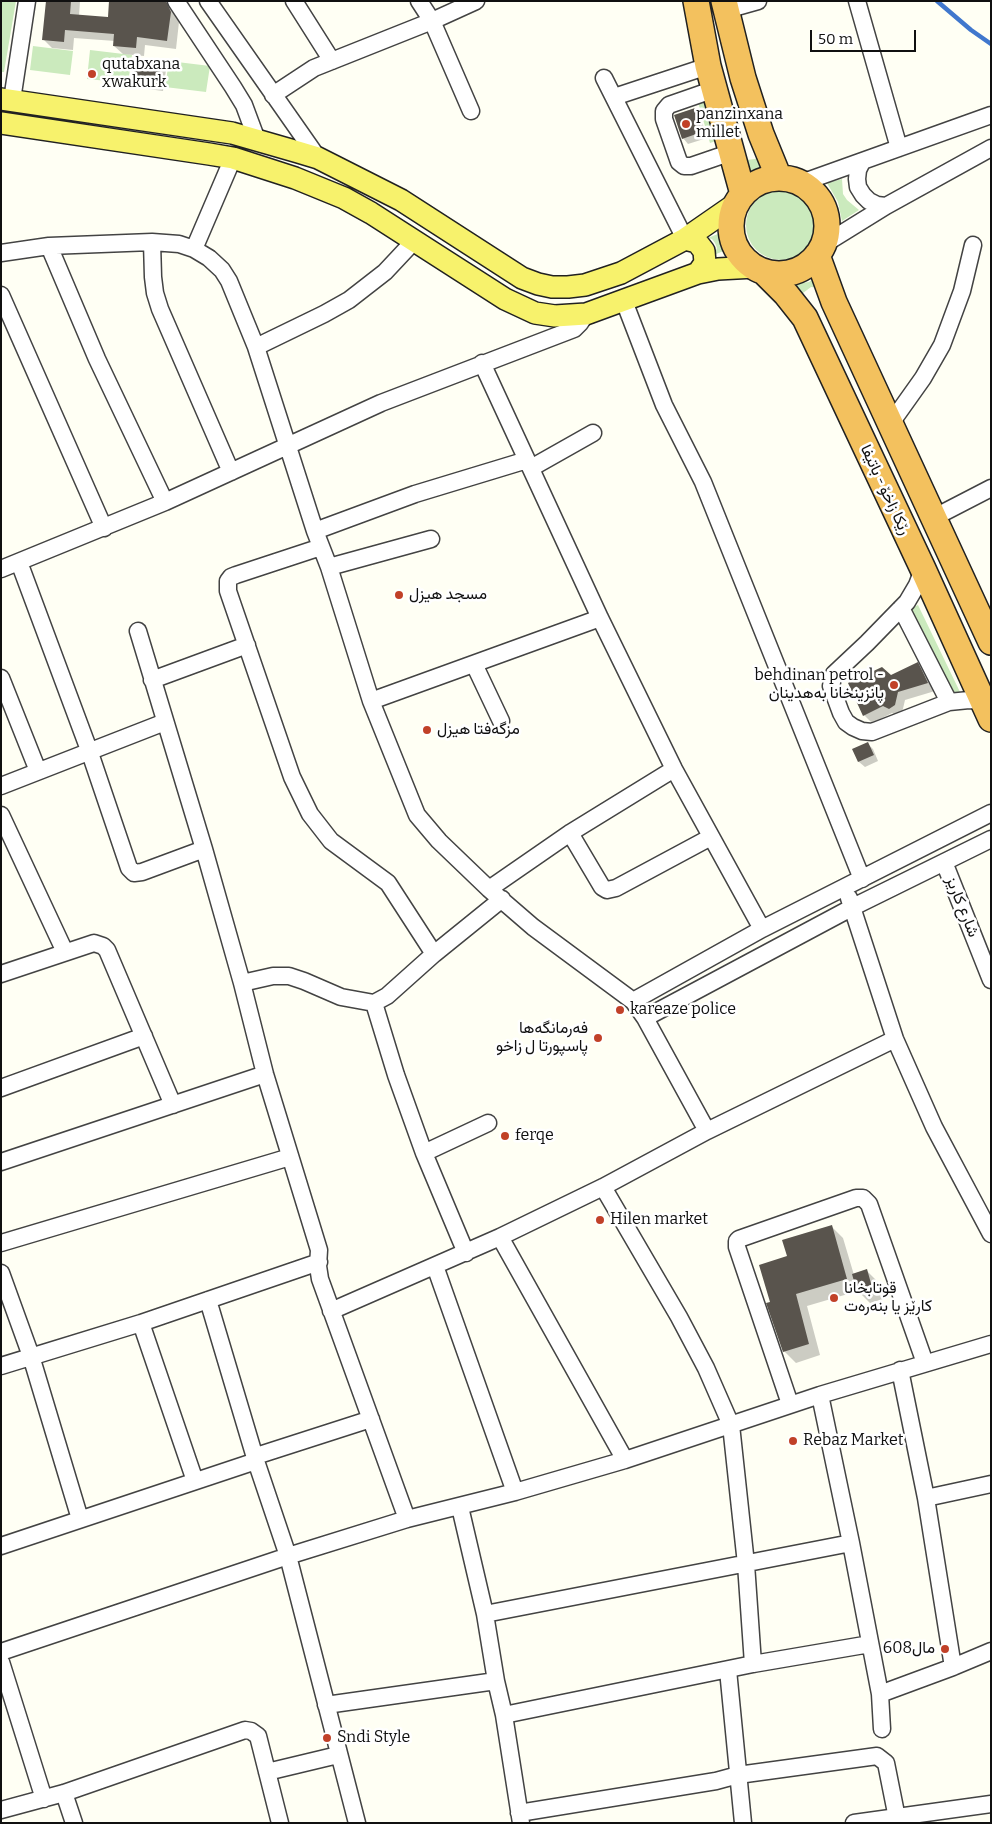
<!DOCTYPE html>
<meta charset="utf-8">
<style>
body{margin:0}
#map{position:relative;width:992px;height:1824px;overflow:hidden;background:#fffff4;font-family:Bitter,serif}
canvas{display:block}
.frame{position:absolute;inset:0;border:2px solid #101010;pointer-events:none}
.scale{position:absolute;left:810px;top:30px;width:106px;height:22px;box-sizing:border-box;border:2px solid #101010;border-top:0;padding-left:6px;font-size:15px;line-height:18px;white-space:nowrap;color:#101010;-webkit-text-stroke:4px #fff;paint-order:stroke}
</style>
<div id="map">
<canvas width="992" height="1824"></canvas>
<div class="frame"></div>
<div class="scale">50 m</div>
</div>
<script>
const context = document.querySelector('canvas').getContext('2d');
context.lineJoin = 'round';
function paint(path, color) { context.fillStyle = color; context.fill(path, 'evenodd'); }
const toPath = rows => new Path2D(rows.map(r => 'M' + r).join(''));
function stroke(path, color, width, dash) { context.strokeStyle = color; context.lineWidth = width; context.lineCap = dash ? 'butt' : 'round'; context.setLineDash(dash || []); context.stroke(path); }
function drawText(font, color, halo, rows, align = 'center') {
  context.font = font + ' Bitter,Vazirmatn,serif'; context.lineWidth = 5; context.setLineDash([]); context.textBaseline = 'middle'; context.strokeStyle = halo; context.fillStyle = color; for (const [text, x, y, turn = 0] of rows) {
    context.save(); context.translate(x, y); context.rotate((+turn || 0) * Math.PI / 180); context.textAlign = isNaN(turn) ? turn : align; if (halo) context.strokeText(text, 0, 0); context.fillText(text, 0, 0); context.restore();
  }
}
const green = toPath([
 [1,1,16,1,4,72,1,72],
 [33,46,73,51,70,75,30,70],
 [90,50,132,55,128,83,87,79],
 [169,61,210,66,206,92,165,87],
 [703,98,716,141,710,143,697,99],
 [761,154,766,166,757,168,750,173,746,160,755,159],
 [842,179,843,194,847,200,859,210,842,221,838,202,827,183],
 '746 225a35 35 0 1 1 70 0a35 35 0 1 1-70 0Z',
 [720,233,723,242,728,249,714,255,717,248,715,243,712,239,708,238],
 [817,276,820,288,811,287,803,293,801,301,794,284,809,282],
 [918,605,960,692,951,696,909,609]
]);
const shadow = toPath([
 [47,1,80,1,79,16,109,18,111,1,167,1,175,9,176,16,179,22,176,49,145,45,144,56,123,54,114,46,115,41,74,38,73,50,52,48,44,40],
 [161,64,166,70,163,91,140,88,134,82],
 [694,110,700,115,707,138,688,144,683,138],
 [917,664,925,672,935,691,905,700,902,713,898,716,892,713,872,723,864,715,890,676],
 [867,743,873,749,878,761,865,767,859,762,854,750],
 [831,1226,843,1238,854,1275,867,1271,878,1282,883,1299,870,1303,858,1291,807,1306,820,1355,796,1363,784,1351,771,1303,788,1257]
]);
const stream = toPath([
 [937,1,971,30,991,44]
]);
const building = toPath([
 [46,1,71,1,70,14,108,17,109,1,166,1,171,12,167,41,137,37,136,48,113,46,114,34,65,30,64,42,42,40],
 [136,59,161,63,158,86,133,82],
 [695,108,702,132,682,139,674,115],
 [918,662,928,683,898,692,895,705,889,709,883,706,863,716,848,683,882,667,891,675],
 [868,742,874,755,858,762,852,749],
 [832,1225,847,1279,796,1294,809,1344,783,1352,766,1303,770,1302,759,1265,787,1256,782,1240],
 [867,1269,872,1287,857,1292,852,1274]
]);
const minor = toPath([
 [176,1,233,87,244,105,257,140],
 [208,1,318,158],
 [294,1,332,61],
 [419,1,432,21,471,111],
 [857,1,899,148],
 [726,10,758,1],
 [604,78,685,239],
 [715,89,669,105,664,111,664,119,679,162,684,166,691,166,732,152],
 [273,95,314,68,432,21,476,1],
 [614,97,708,66],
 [12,100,27,1],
 [862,162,858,170,857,179,858,187,863,195,869,201,877,205,886,206],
 [801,183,991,115],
 [152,242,153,277,155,293,160,309,231,472],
 [823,245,886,206,991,148],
 [49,246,97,359,165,502],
 [194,249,233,158],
 [1,253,49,246,152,242,179,244,194,249,209,258,222,270,229,281,256,347,315,531,329,567,371,701,417,815,439,841,489,889,533,927,633,1001,645,1018,707,1131],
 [1,295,104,528],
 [624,301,664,405,703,482,862,879],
 [256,347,324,314,349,300,385,272,415,240],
 [482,363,600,618,674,769,762,929],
 [891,423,923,378,942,345,962,291,973,245],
 [531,468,593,433],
 [933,518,991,488],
 [315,531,415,494,527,460],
 [321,547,236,575,231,577,228,581,228,591,292,777,310,814,331,841,388,883,434,954],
 [19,562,89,750,129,868,134,873,142,872,204,849],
 [329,567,431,539],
 [1,569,165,502,381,403,574,329,580,323,586,314],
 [923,569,917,585,907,602,867,643,834,674,831,686,841,713,846,722,853,727,862,731,872,732,949,702,969,700,982,701],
 [901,608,949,702],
 [138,631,204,849,242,983,265,1074,319,1250,318,1266,320,1279,407,1519],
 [474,664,501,721],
 [1,678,38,771],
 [152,680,247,645],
 [371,701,600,618],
 [1,786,165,722],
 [1,815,65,952],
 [570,833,602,887,607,890,616,888,711,837],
 [944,862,991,980],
 [489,889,570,833,674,769],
 [849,898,895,1039,934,1127,991,1234],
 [1,974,94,943,103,946,107,950,173,1105],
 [242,983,273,976,289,976,304,981,341,997,374,1003,387,996,434,954,502,899],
 [633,1001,762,929,991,813],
 [374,1003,396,1075,424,1153,466,1253],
 [645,1018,853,907,991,839],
 [1,1088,144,1036],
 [424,1153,488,1123],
 [1,1162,265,1074],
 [603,1187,679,1317,706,1368,731,1425,746,1564,753,1664],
 [500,1237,625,1460],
 [1,1243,290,1157],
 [435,1266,515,1492],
 [1,1273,31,1356,80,1519],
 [208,1300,256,1461,288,1556,357,1823],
 [331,1311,500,1237,603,1187,707,1131,895,1039],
 [141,1323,195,1481],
 [1,1366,141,1323,319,1262],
 [900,1370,926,1498,953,1667],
 [820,1395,851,1543,880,1694,882,1729],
 [790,1404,737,1247,737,1241,739,1239,856,1198,863,1198,869,1204,925,1363],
 [256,1456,371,1419],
 [926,1498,991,1484],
 [460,1507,485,1614,496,1681,504,1715,521,1823],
 [1,1546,256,1461],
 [485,1614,851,1543],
 [1,1652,288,1556,407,1519,515,1492,625,1460,820,1395,991,1344],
 [1,1662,44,1799],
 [728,1670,743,1823],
 [880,1694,953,1667,991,1651],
 [326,1705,496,1681],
 [504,1715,753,1664,870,1644],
 [267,1772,338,1755],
 [64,1793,74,1823],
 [1,1810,64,1793,245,1730,251,1731,258,1736,280,1823],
 [519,1813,716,1781,738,1775,877,1756,886,1763,898,1823],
 [854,1823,991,1804]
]);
const major = toPath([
 [1,99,232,133,298,152,318,158,401,200,522,278,538,284,552,287,568,287,585,285,621,273,685,239,737,203],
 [1,123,209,154,233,158,295,178,344,198,371,213,505,299,535,313,555,316,586,314,698,273,718,269,755,267],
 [685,239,697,242,704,251,705,263,698,273]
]);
const highway = toPath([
 [696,1,708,66,743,194],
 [724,1,743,78,761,134,779,178],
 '731 226a48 48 0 1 1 96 0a48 48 0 1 1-96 0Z',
 [817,255,834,302,991,642],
 [764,272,786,294,805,318,923,569,991,719]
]);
const markers = [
 [92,74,5,"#c14128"],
 [686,124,5,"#c14128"],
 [399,595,5,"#c14128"],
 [894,685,5,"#c14128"],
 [427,730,5,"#c14128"],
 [620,1010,5,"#c14128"],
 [598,1038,5,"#c14128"],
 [505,1136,5,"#c14128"],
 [600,1220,5,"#c14128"],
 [834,1298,5,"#c14128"],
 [793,1441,5,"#c14128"],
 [945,1649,5,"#c14128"],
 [327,1738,5,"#c14128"]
];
const poiNames = [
 ["qutabxana",102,65],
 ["xwakurk",102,83],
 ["panzinxana",696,115],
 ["millet",696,133],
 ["مسجد هيزل",409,595],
 ["behdinan petrol -",884,676,"right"],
 ["پانزینخانا بەهدینان",884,694,"right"],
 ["مزگەفتا هیزل",437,730],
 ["kareaze police",630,1010],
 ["فەرمانگەها",588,1029,"right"],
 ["پاسپورتا ل زاخو",588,1047,"right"],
 ["ferqe",515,1136],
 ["Hilen market",610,1220],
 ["قوتابخانا",844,1289],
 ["کارێز یا بنەرەت",844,1307],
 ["Rebaz Market",803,1441],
 ["مال608",935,1649,"right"],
 ["Sndi Style",337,1738]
];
const streetNames = [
 ["رێکا زاخۆ - باتیفا",885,490,65],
 ["شارع كاريز",962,907,68]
];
paint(green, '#cbeabd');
paint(shadow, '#0003');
stroke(stream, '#4077cd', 4.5);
paint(building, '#59544d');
stroke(minor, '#434343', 19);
stroke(major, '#212121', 24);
stroke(highway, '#212121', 28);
stroke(minor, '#fff', 16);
stroke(major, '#f7f26c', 21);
stroke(highway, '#f3c15e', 25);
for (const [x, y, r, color] of markers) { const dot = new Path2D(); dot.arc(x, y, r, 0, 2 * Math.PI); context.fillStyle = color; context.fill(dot); stroke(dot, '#fff', 2); }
drawText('16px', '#101010', '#fff', poiNames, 'left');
drawText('16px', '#101010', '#fff', streetNames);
</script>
